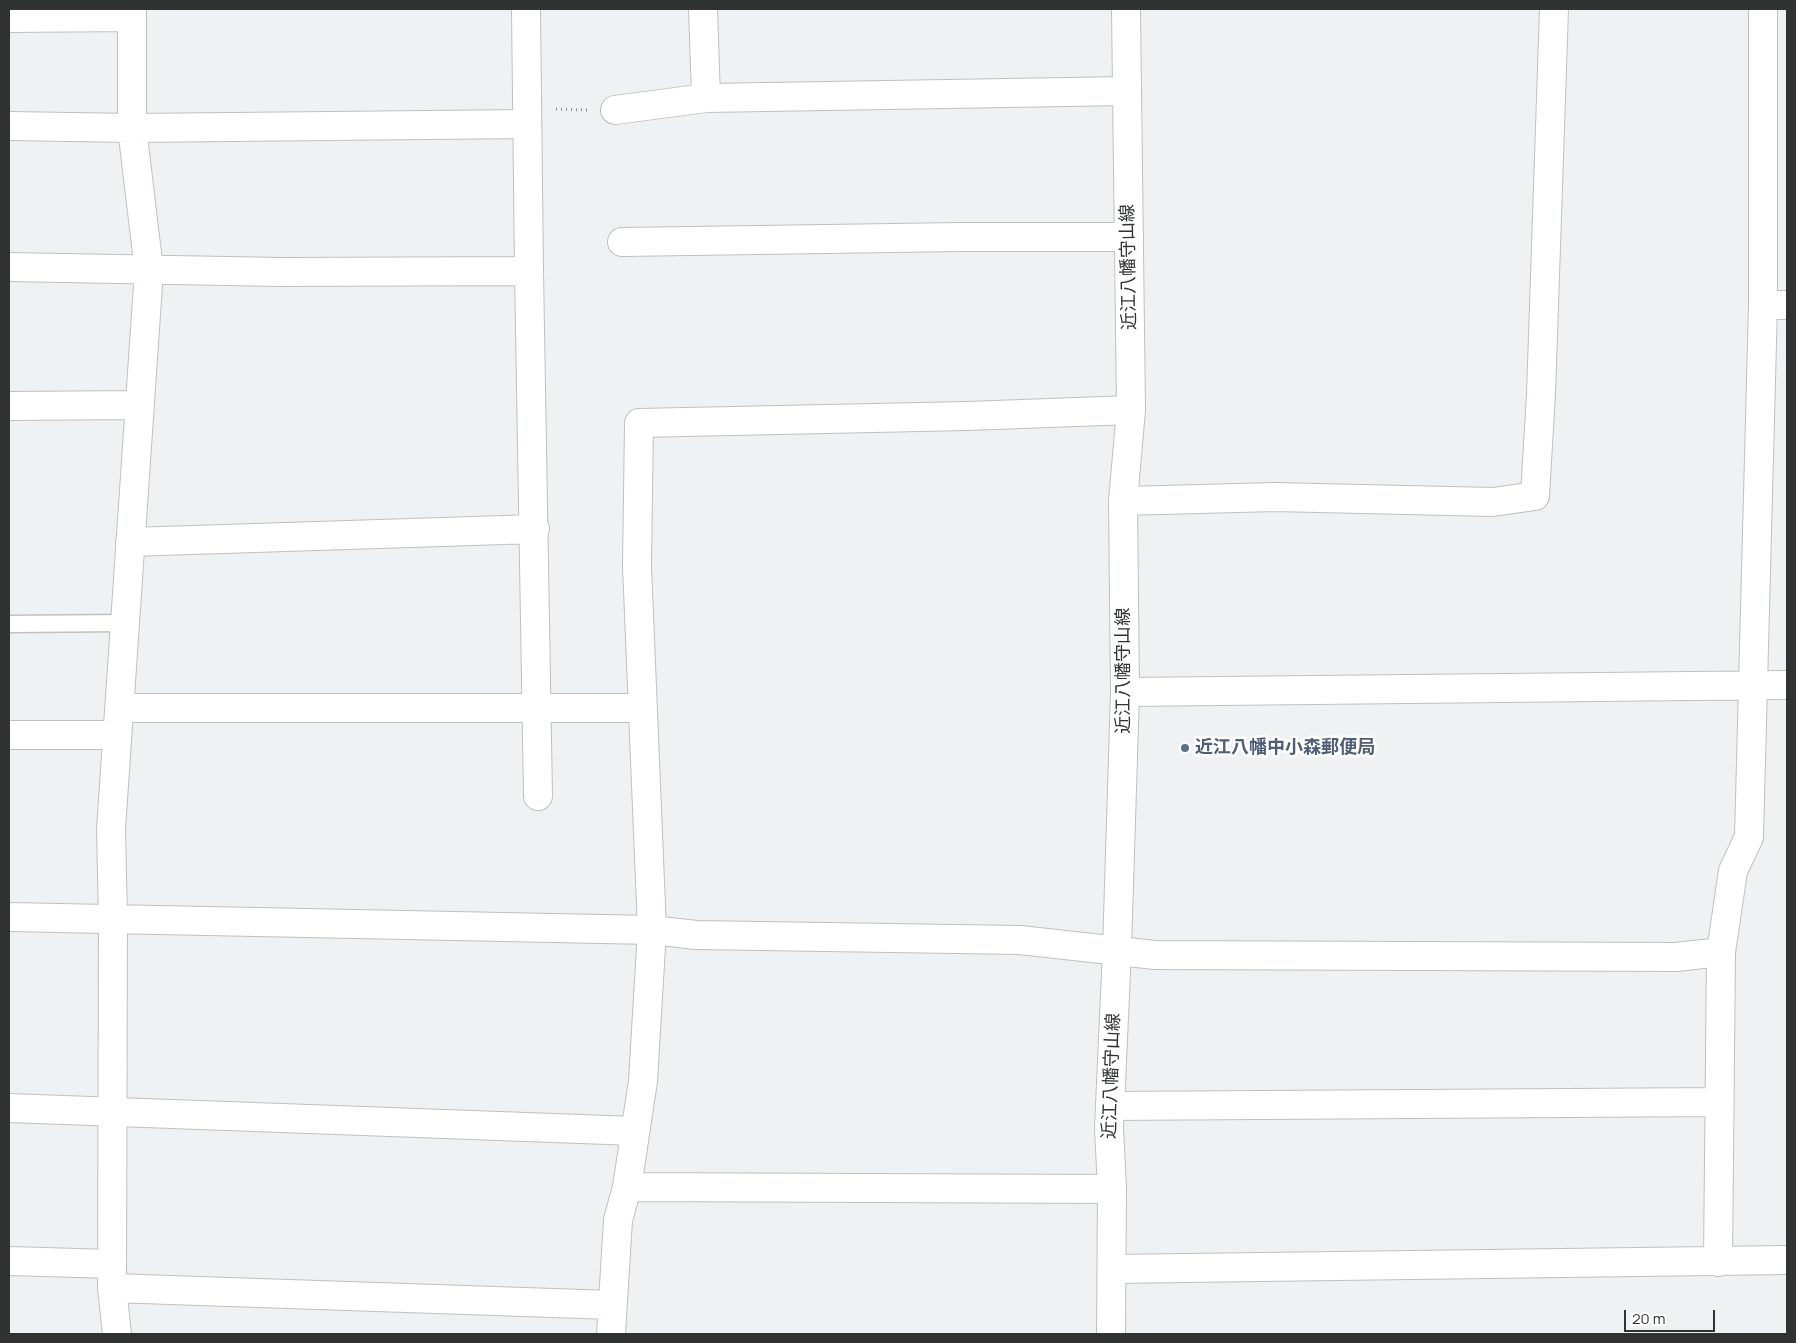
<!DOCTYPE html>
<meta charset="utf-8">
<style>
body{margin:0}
#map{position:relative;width:1796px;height:1343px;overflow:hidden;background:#f0f1f2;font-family:Manrope,sans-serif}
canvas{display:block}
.frame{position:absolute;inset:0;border:10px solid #313232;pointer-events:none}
.scale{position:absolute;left:1624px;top:1310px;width:91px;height:22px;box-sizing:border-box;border:2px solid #313232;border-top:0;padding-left:6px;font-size:15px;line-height:18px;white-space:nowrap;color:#313232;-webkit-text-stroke:4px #fefeff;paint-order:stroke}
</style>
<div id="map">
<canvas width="1796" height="1343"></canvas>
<div class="frame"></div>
<div class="scale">20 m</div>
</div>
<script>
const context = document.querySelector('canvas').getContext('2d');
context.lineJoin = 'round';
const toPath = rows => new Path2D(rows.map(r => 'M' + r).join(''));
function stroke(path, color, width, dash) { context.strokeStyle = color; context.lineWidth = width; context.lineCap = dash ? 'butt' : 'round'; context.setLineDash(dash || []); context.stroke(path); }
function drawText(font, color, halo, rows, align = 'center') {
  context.font = font + ' Manrope,"Noto Sans JP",sans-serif'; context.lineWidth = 5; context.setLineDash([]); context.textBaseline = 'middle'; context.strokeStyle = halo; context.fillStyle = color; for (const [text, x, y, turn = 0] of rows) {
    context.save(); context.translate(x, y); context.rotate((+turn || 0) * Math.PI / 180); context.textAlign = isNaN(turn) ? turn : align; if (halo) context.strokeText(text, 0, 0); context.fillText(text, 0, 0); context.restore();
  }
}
const path = toPath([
 [556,109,587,110]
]);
const service = toPath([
 [9,624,125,623]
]);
const minor = toPath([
 [9,18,132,17],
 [706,98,1127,91],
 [615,110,706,98,703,9],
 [9,126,132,128,527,124],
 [622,242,961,237,1129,237],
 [9,267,281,272,529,271,526,9],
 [529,271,538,796],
 [1763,305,1787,305],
 [9,406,139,405],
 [1123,501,1275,497,1493,502,1535,496,1541,394,1554,9],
 [130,542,535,529],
 [1125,692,1787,685],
 [119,708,643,708],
 [9,735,117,735],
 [9,917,652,930,696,935,1020,940,1155,955,1676,957,1721,952,1718,1262],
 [1721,952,1733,871,1749,837,1763,305,1763,9],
 [1110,1106,1719,1102],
 [9,1108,635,1131],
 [627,1187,1112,1189],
 [9,1261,112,1264],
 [1112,1269,1787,1260],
 [112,1288,612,1305],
 [117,1334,112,1288,113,920,111,829,149,270,132,128,132,9],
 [611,1334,618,1220,627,1187,643,1081,652,930,637,566,639,423,967,416,1131,410]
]);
const primary = toPath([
 [1111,1334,1112,1189,1109,1128,1117,950,1125,692,1123,501,1131,410,1126,9]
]);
const markers = [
 [1185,748,5,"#5c6f8a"]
];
const streetNames = [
 ["近江八幡守山線",1129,267,-91],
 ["近江八幡守山線",1124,671,-90],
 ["近江八幡守山線",1112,1076,-88]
];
const serviceNames = [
 ["近江八幡中小森郵便局",1195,748]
];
stroke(service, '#c0c0c1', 19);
stroke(minor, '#c0c0c1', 30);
stroke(primary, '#c0c0c1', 30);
stroke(path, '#8b8c8c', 3, [1, 4]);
stroke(service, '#fff', 16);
stroke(minor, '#fff', 28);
stroke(primary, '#fff', 28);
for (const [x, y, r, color] of markers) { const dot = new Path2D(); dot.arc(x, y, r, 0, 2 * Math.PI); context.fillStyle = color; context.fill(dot); stroke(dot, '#fefeff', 2); }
drawText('18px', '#313232', '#fefeff', streetNames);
drawText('bold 18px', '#4e5e75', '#fefeff', serviceNames, 'left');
</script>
